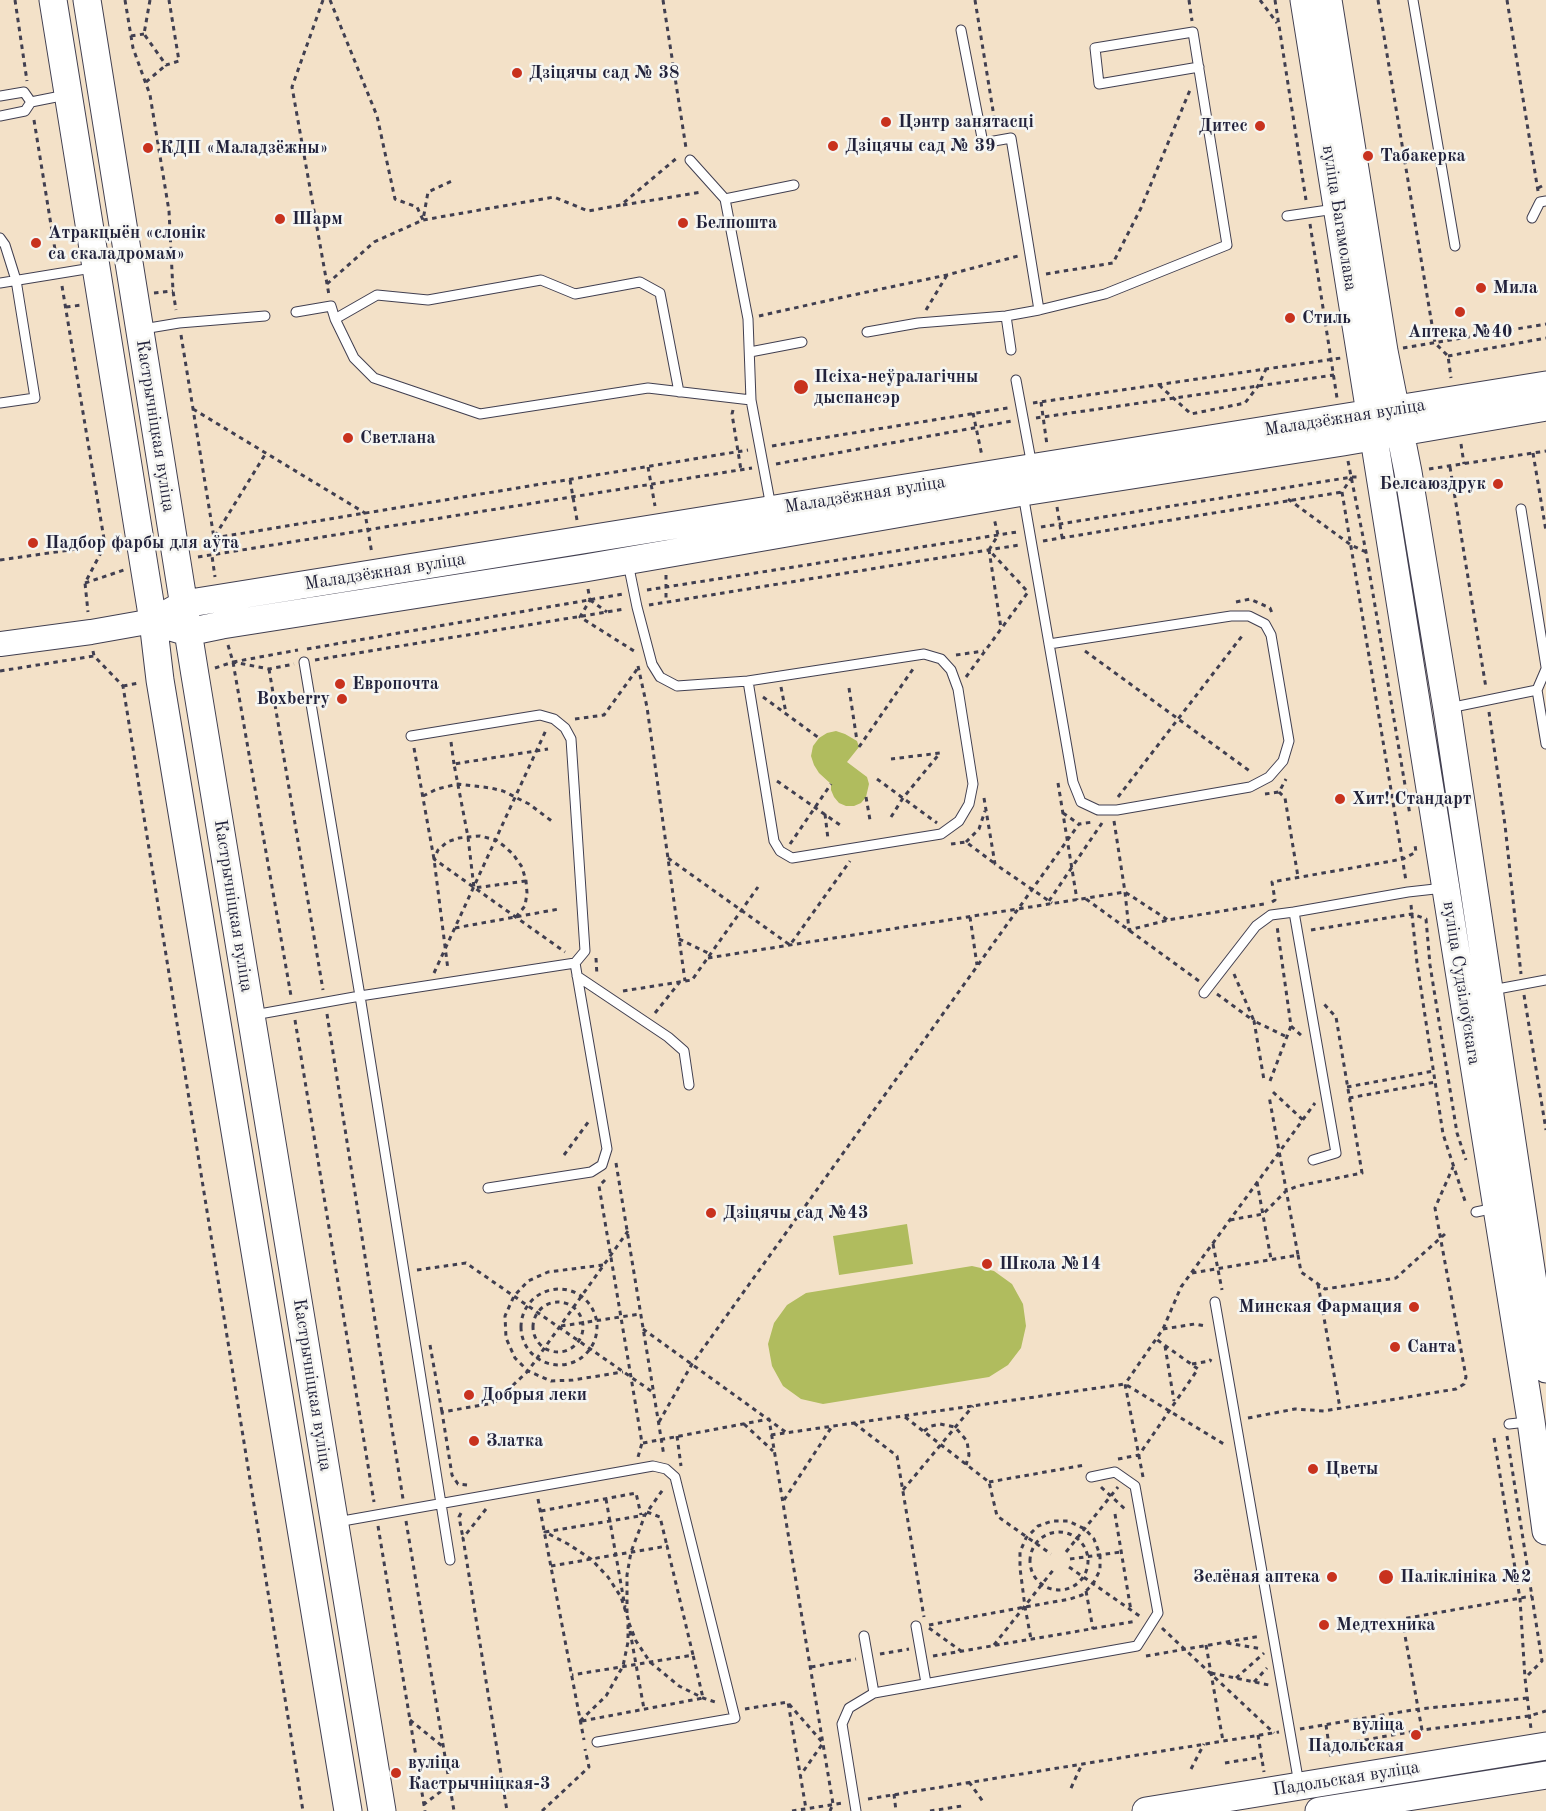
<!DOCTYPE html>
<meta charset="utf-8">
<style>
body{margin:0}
canvas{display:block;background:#f3e1c8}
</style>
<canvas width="1546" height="1811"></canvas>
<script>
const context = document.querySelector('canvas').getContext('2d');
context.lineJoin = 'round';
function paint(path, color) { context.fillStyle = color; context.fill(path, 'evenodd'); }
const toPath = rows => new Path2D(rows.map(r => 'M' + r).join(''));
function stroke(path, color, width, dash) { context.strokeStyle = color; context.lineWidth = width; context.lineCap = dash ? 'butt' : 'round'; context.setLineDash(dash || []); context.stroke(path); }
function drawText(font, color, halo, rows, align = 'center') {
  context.font = font + ' "Old Standard TT",serif'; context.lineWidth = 5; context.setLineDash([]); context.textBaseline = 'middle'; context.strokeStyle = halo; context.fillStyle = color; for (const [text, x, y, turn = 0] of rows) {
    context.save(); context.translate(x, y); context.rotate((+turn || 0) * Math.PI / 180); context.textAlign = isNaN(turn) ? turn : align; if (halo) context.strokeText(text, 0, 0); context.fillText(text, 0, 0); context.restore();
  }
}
const green = toPath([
 [836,731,845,734,857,741,859,747,847,762,867,777,869,784,866,797,861,803,854,806,846,806,839,803,834,797,831,790,831,784,819,773,814,765,811,756,813,746,819,738,827,733],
 [907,1224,913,1264,839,1275,833,1236],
 [972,1266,994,1271,1012,1284,1023,1304,1026,1326,1021,1348,1008,1365,989,1377,823,1404,801,1399,783,1386,772,1366,768,1344,774,1323,787,1305,806,1293]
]);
const path = toPath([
 [15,0,27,81],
 [125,0,133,48,150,95,169,211,173,291,176,310],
 [150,0,144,34,166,65,179,61,169,0],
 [323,0,292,87,329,295],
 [330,0,377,116,395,199,417,207,423,220,428,192,452,181],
 [663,0,686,148],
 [975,0,996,129],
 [1189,0,1192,21],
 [1260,0,1277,23],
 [1275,0,1306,200],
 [1378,0,1435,343,1448,356,1451,378],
 [1507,0,1538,191],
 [131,36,144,34],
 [146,82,166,65],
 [34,120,57,262],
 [1538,188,1546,184],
 [623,205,702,192],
 [1310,224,1337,398],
 [1046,274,1113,263,1141,208,1190,90],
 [327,284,374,242,423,220,554,197,588,211,621,205,678,157],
 [62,286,105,545,85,583,88,612],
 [154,293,173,291],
 [66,307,82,305],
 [926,310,947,275],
 [759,316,839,298,947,275,1018,256],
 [181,335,214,538,212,556,215,577],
 [1403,348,1546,324],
 [1448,356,1546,338],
 [1159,385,1191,414,1245,403,1258,386,1266,369],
 [1041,402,1047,445],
 [1033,403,1341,358],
 [193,409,365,513,372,554],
 [733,410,732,414,741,470],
 [973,413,982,456],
 [1036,418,1334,375],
 [1461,444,1464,464],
 [772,446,1008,408],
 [1533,453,1546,531],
 [1348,461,1366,552,1410,815],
 [776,464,1012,421],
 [648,467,655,506],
 [1450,467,1486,688],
 [1429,469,1546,451],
 [1352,477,1342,492,1406,881],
 [570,480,577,520],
 [1288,499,1351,545,1366,552],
 [1057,507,1062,537],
 [1041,527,1352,477,1360,477],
 [215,536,266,453],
 [214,538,748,450],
 [1043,541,1342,492],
 [989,550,998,535,994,518],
 [198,557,752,468],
 [0,560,105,545],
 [666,575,666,602],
 [85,583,124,570],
 [588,589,590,600,580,617,634,651],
 [647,590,1017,532],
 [590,600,607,612],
 [1236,602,1250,599,1270,608,1272,613],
 [649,605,1019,545],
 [228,645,233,662,291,996],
 [307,649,623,594],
 [93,651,94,656,123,686,303,1811],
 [1085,651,1251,772],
 [956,655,984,651],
 [315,660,625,609],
 [233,662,298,650],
 [638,666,647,707,685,981],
 [215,668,233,662,269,669,294,664],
 [269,669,323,990],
 [0,671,94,656],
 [966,677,1028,592,989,550,1001,628],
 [123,686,139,683],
 [781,687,786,713],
 [849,688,857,741],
 [763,697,819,738],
 [1489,712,1505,825,1521,974],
 [575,719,604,715,638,668],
 [451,742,454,764],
 [859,747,913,669],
 [414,748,434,859,448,970],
 [877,779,937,823],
 [777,781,840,825],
 [1058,783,1077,900],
 [1279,792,1285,798,1298,877],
 [1265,794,1279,792,1286,779],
 [423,796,437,789,458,784,491,788,503,791,529,804,553,822],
 [866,797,870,820],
 [1118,797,1242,636],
 [984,798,995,864,1052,903],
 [1063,813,1079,824],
 [825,814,828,839],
 [891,817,903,798,940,753,891,759],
 [1114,821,1125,892,1129,930,1168,920,1264,904],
 [966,842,979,829,985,811],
 [790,844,831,784],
 [951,844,966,842,994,863],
 [668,858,790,945,850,861],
 [526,881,474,888,468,837,454,764,548,749],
 [1086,899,1199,981],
 [1049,901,1102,823],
 [1272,902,1275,900,1272,882,1403,859,1416,852,1415,845],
 [1411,905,1417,963,1443,1134,1466,1204],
 [516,917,525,906,527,893,526,881,522,867,513,854,504,846,496,840,480,836,468,837,459,838,447,842,438,850,434,859,565,952],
 [970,917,977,965],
 [455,928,559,909],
 [1311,930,1412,914,1426,919,1430,965,1457,1133,1466,1160],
 [679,939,710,954],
 [596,958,597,976],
 [708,958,1125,892,1168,920],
 [434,973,547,728],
 [1234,974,1254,1021,1287,1037],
 [623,991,692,980,758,887],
 [1217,994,1254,1021,1264,1080],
 [1524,995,1546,1130],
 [655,1013,679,983],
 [327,1014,403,1499],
 [295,1020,374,1502],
 [1291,1026,1303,1037],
 [1270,1081,1291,1026,1277,926],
 [1347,1087,1434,1071],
 [1273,1092,1303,1120],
 [1349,1098,1436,1082],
 [564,1155,589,1121],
 [616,1163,664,1456],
 [605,1180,599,1186,642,1443,638,1457],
 [1257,1182,1271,1259],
 [1230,1220,1263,1214,1286,1191,1298,1186,1362,1173,1336,1017,1323,1003],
 [1213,1244,1222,1290],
 [1298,1255,1301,1272,1325,1289,1396,1278,1445,1234],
 [603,1265,548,1272,528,1281,514,1296,505,1316,506,1338,515,1358,528,1371,551,1381,573,1380,623,1372],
 [417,1270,466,1263,654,1393],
 [1192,1273,1298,1255,1269,1096],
 [1318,1284,1340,1408],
 '521 1327a38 38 0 1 1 76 0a38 38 0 1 1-76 0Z',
 '533 1327a25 25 0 1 1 50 0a25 25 0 1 1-50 0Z',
 [561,1326,640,1314],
 [643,1329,787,1433],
 [1163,1329,1195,1324,1205,1326],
 [430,1345,442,1412],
 [1165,1346,1174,1401],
 [1192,1364,1210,1361,1211,1359],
 [905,1417,989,1482,997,1516,1051,1554],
 [1248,1418,1295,1409,1324,1411,1456,1389,1464,1384,1466,1377,1435,1208,1453,1167],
 [659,1422,692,1364,1079,824,1093,822],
 [854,1423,897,1456,924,1617],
 [744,1424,773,1451],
 [924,1431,931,1426,940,1424,955,1427,967,1441,969,1455,966,1465],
 [771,1435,1125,1384,1227,1446],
 [677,1436,681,1466],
 [1507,1436,1542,1661,1525,1678],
 [1494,1438,1520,1599,1525,1678,1531,1729],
 [643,1443,769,1419,833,1804,830,1811],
 [1118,1459,1139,1455,1198,1369,1156,1339],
 [1143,1477,1125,1384,1163,1329,1181,1287,1315,1103],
 [989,1482,1085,1465],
 [467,1485,458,1484,452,1475,442,1412,494,1403,528,1371,628,1231],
 [1101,1487,1125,1509],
 [903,1490,973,1406],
 [538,1499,584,1740],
 [606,1499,625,1607],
 [784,1500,831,1428],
 [486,1509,463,1538,507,1811],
 [541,1511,636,1493,641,1515],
 [647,1512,660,1517,667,1546],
 [461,1513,459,1517,463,1538],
 [1115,1514,1131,1611],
 [406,1521,454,1811],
 [378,1526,425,1811],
 '1030 1561a29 29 0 1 1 58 0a29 29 0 1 1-58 0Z',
 [1066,1552,1118,1487],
 [1070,1559,1121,1552],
 [551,1566,667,1546,693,1655,572,1675],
 [1069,1567,1141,1617],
 [1086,1591,1093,1629],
 [627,1613,627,1575,631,1552,645,1515,664,1488],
 [629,1623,636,1641,650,1662,679,1686,703,1698,718,1703],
 [929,1625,1025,1607,1070,1599,1082,1595,1093,1584,1100,1570,1100,1555,1094,1539,1085,1529,1068,1521,1052,1521,1038,1526,1026,1538,1020,1552,1020,1568,1025,1607,1031,1639],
 [929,1628,961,1651],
 [1162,1628,1274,1733],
 [630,1631,644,1709],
 [1227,1643,1262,1649],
 [994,1645,1054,1569],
 [1206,1645,1223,1741],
 [880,1654,909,1649],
 [933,1656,1137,1621],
 [1146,1656,1261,1636],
 [811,1667,856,1659],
 [1211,1673,1269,1685],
 [1236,1678,1264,1653],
 [1254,1682,1267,1668],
 [789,1704,823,1743,800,1776],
 [745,1709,788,1702,806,1809],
 [410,1720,442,1746],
 [580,1721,606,1696,623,1666,628,1642,628,1619,621,1597,608,1577,591,1559,568,1544,545,1532,645,1515],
 [582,1721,703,1698,693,1655],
 [1326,1725,1331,1759],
 [1300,1729,1419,1709,1528,1698],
 [1422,1730,1402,1619,1532,1596],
 [1258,1735,1264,1772],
 [1329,1746,1422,1730,1529,1716,1546,1711],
 [1225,1763,1262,1757],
 [1191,1769,1204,1744],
 [969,1782,984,1803],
 [1071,1788,1082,1764],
 [894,1794,896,1811],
 [868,1799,1279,1732],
 [423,1805,448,1786],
 [542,1811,589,1767,585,1749],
 [792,1811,843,1803],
 [930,1811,962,1806]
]);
const service = toPath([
 [1413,0,1455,246],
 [961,30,983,143,1011,138,1039,310],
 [0,96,24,92,31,102,66,95],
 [0,116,25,111,31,102],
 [690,160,725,199,748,319,751,400,771,507],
 [725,199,794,185],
 [1287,216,1335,209],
 [1532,218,1540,202,1546,201],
 [0,238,5,245,16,280,35,398,0,403],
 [0,283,92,268],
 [296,312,331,306,335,319,377,295,428,300,541,280,575,294,640,282,660,293,679,392],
 [1006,316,1011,350],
 [335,319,354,358,374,378,480,414,648,388,751,400],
 [143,329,179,323,265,316],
 [867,332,918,323,1006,316,1039,310,1105,294,1227,245,1193,32,1095,48,1099,84,1199,67],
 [750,352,802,342],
 [1016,380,1032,466],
 [1023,494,1073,782,1081,802,1098,810,1117,810,1250,787,1269,777,1283,761,1289,741,1271,635,1265,624,1249,616,1231,616,1049,644],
 [1521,509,1546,667],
 [628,563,637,607,652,664,660,677,677,686,748,681,924,654,941,659,951,670,958,689,973,784,969,804,959,821,941,834,792,858,780,851,774,841,748,681],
 [304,662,360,996,450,1560],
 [1537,690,1546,669],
 [1449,708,1537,690,1546,744],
 [411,736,540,715,554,719,565,728,571,739,585,951,575,963,607,1149,602,1165,591,1172,488,1188],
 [577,976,668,1037,684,1051,689,1085],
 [1492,990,1546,980],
 [1204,993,1256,926,1271,915,1294,912],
 [254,1015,360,996,575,963],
 [1313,1160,1336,1153,1294,912,1408,892,1444,888],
 [1476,1212,1495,1208],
 [1215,1302,1299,1784],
 [1509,1424,1527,1422],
 [337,1522,653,1466,666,1469,675,1477,735,1718,597,1742],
 [916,1626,926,1683],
 [874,1693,1137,1646,1158,1613,1135,1486,1115,1472,1091,1477],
 [856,1811,842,1724,849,1708,874,1693,864,1636]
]);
const tertiary = toPath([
 [0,644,91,632,153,621]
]);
const secondary = toPath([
 [53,0,153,621,160,680,348,1811],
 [87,0,195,675,382,1811],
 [1304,0,1531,1421,1546,1531],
 [1328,0,1384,351,1408,472,1447,709,1546,1369],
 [170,612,184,604,1546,385],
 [171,627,188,632,222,625,585,568,1023,492,1343,442,1546,407],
 [1146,1811,1546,1746],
 [1319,1811,1546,1775]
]);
const markers = [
 [517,73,6,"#c8321e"],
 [886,122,6,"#c8321e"],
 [1260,126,6,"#c8321e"],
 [833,146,6,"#c8321e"],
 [148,148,6,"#c8321e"],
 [1368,156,6,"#c8321e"],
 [280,219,6,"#c8321e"],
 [683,223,6,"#c8321e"],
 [36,243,6,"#c8321e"],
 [1481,288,6,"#c8321e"],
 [1460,312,6,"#c8321e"],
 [1290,318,6,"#c8321e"],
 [801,387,8,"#c8321e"],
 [348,438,6,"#c8321e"],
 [1498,484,6,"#c8321e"],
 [33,543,6,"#c8321e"],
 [340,684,6,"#c8321e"],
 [342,699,6,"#c8321e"],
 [1340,799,6,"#c8321e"],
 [711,1213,6,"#c8321e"],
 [987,1264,6,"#c8321e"],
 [1414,1307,6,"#c8321e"],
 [1395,1347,6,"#c8321e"],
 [469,1395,6,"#c8321e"],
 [474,1441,6,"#c8321e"],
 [1313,1469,6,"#c8321e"],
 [1332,1577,6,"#c8321e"],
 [1386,1577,8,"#c8321e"],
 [1324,1625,6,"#c8321e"],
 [1416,1735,6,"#c8321e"],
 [396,1773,6,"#c8321e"]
];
const poiNames = [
 ["Дзіцячы сад № 38",529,73],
 ["Цэнтр занятасці",898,122],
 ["Дитес",1248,126,"right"],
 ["Дзіцячы сад № 39",845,146],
 ["КДП «Маладзёжны»",160,148],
 ["Табакерка",1380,156],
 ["Шарм",292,219],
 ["Белпошта",695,223],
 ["Атракцыён «слонік",48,233],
 ["са скаладромам»",48,254],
 ["Мила",1493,288],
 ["Стиль",1302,318],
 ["Аптека №40",1460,332,"center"],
 ["Псіха-неўралагічны",814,377],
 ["дыспансэр",814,398],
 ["Светлана",360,438],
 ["Белсаюздрук",1486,484,"right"],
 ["Падбор фарбы для аўта",45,543],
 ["Европочта",352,684],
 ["Boxberry",330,699,"right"],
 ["Хит! Стандарт",1352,799],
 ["Дзіцячы сад №43",723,1213],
 ["Школа №14",999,1264],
 ["Минская Фармация",1402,1307,"right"],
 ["Санта",1407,1347],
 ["Добрыя леки",481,1395],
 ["Златка",486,1441],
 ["Цветы",1325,1469],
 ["Зелёная аптека",1320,1577,"right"],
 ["Паліклініка №2",1400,1577],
 ["Медтехника",1336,1625],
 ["вуліца",1404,1725,"right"],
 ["Падольская",1404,1746,"right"],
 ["вуліца",408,1763],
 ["Кастрычніцкая-3",408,1784]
];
const streetNames = [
 ["вуліца Багамолава",1339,218,81],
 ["Маладзёжная вуліца",1345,418,-9],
 ["Кастрычніцкая вуліца",155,426,81],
 ["Маладзёжная вуліца",865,495,-9],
 ["Маладзёжная вуліца",385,572,-9],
 ["Кастрычніцкая вуліца",233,906,81],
 ["вуліца Судзілоўскага",1461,983,81],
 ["Кастрычніцкая вуліца",312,1385,81],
 ["Падольская вуліца",1346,1779,-9]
];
paint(green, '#b0bc5e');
stroke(service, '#413f50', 11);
stroke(tertiary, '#413f50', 26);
stroke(secondary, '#413f50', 29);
stroke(path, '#413f50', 3, [4.5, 4.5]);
stroke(service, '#fff', 9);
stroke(tertiary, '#fff', 24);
stroke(secondary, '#fff', 27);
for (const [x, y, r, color] of markers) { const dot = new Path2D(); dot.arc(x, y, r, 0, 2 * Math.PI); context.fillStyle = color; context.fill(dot); stroke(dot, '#f6f6f2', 2); }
drawText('bold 18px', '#22223b', '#f6f6f2', poiNames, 'left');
drawText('18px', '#22223b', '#f6f6f2', streetNames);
</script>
